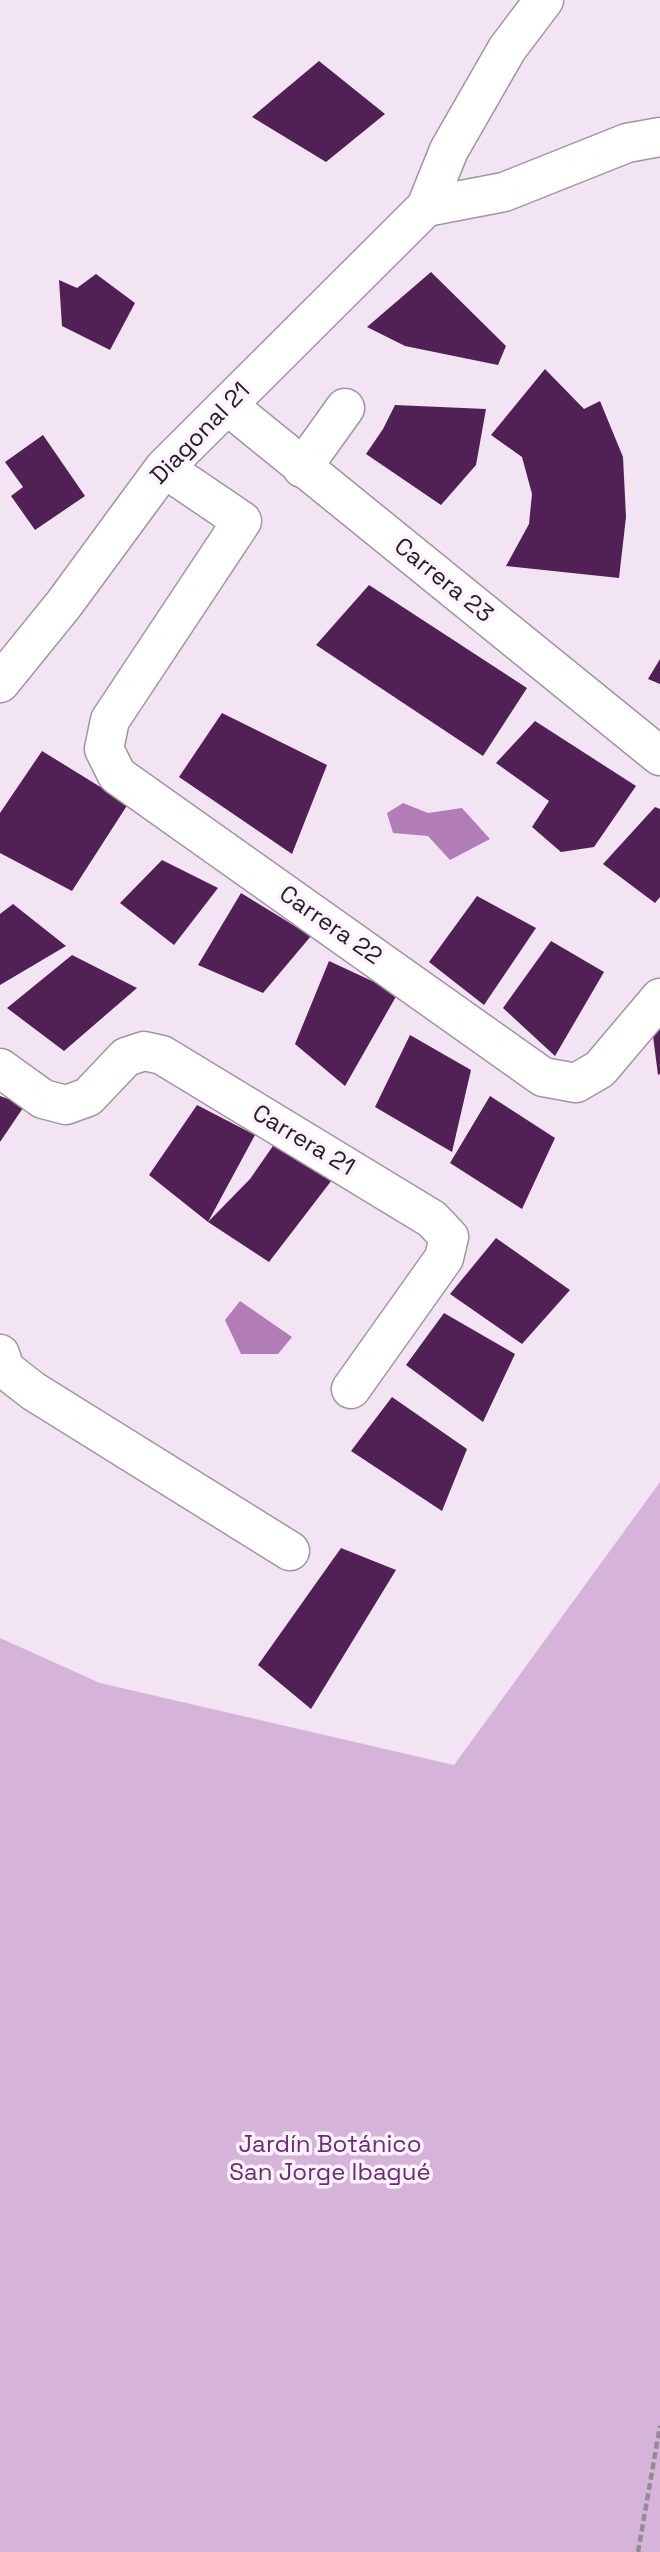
<!DOCTYPE html>
<meta charset="utf-8">
<style>
body{margin:0}
canvas{display:block;background:#f2e4f3}
</style>
<canvas width="660" height="2552"></canvas>
<script>
const context = document.querySelector('canvas').getContext('2d');
context.lineJoin = 'round';
function paint(path, color) { context.fillStyle = color; context.fill(path, 'evenodd'); }
const toPath = rows => new Path2D(rows.map(r => 'M' + r).join(''));
function stroke(path, color, width, dash) { context.strokeStyle = color; context.lineWidth = width; context.lineCap = dash ? 'butt' : 'round'; context.setLineDash(dash || []); context.stroke(path); }
function drawText(font, color, halo, rows, align = 'center') {
  context.font = font + ' "Space Grotesk",sans-serif'; context.lineWidth = 7; context.setLineDash([]); context.textBaseline = 'middle'; context.strokeStyle = halo; context.fillStyle = color; for (const [text, x, y, turn = 0] of rows) {
    context.save(); context.translate(x, y); context.rotate((+turn || 0) * Math.PI / 180); context.textAlign = isNaN(turn) ? turn : align; if (halo) context.strokeText(text, 0, 0); context.fillText(text, 0, 0); context.restore();
  }
}
const green = toPath([
 [660,1482,660,2552,0,2552,0,1638,100,1683,454,1765]
]);
const water = toPath([
 [403,803,428,813,462,808,490,839,450,860,428,836,393,833,387,813],
 [240,1301,292,1337,278,1354,241,1354,225,1320]
]);
const building = toPath([
 [319,61,385,114,326,162,252,117],
 [431,272,506,346,498,365,405,346,367,327],
 [96,274,135,303,110,350,62,326,59,280,77,288],
 [545,369,584,409,600,401,623,457,626,517,619,578,506,566,529,524,532,494,522,457,491,435],
 [395,405,486,409,476,465,441,505,366,454,383,429],
 [43,435,85,496,35,530,11,496,23,487,5,462],
 [369,585,527,688,483,756,316,645],
 [660,659,660,684,648,679],
 [222,713,327,765,292,854,179,777],
 [535,721,636,786,594,847,561,852,532,827,549,801,496,763],
 [42,751,128,804,72,891,0,853,0,813],
 [655,807,660,809,660,897,655,903,603,864],
 [162,860,218,888,174,945,120,903],
 [241,893,311,936,263,993,198,965],
 [477,896,536,928,484,1005,429,962],
 [13,904,66,946,0,985,0,914],
 [551,941,604,972,555,1056,503,1008],
 [72,955,137,988,64,1051,7,1008],
 [329,961,398,993,345,1086,295,1044],
 [652,1028,660,1028,660,1074,658,1075],
 [410,1035,471,1070,452,1152,375,1107],
 [0,1096,25,1105,0,1142],
 [490,1096,555,1138,522,1209,450,1163],
 [197,1105,255,1135,208,1222,250,1179,275,1143,335,1176,269,1262,208,1222,149,1175],
 [496,1238,570,1290,522,1344,450,1294],
 [444,1313,515,1354,483,1422,406,1365],
 [392,1397,467,1449,442,1511,351,1451],
 [341,1548,396,1570,311,1709,258,1665]
]);
const path = toPath([
 [638,2552,660,2426]
]);
const minor = toPath([
 [426,207,504,192,627,143,660,137],
 [227,405,660,756],
 [164,468,242,521,110,720,104,749,117,775,543,1077,576,1083,600,1069,660,998],
 [302,468,345,408],
 [0,683,64,604,164,468,426,207,449,150,507,49,544,0],
 [0,1068,43,1099,66,1105,88,1097,126,1057,144,1051,162,1055,432,1219,449,1237,444,1258,351,1389],
 [0,1354,5,1369,33,1391,290,1551]
]);
const streetNames = [
 ["Diagonal 21",201,434,-46],
 ["Carrera 23",443,581,39],
 ["Carrera 22",330,926,35],
 ["Carrera 21",303,1141,31]
];
const parkNames = [
 ["Jardín Botánico",330,2145],
 ["San Jorge Ibagué",330,2173]
];
paint(green, '#d6b4d9');
paint(water, '#b27db7');
paint(building, '#512156');
stroke(minor, '#a295a3', 41);
stroke(path, '#958b95', 4.5, [7, 3.5]);
stroke(minor, '#fff', 38);
drawText('24px', '#262126', '#fef2ff', streetNames);
drawText('24px', '#6c2b73', '#fef2ff', parkNames);
</script>
